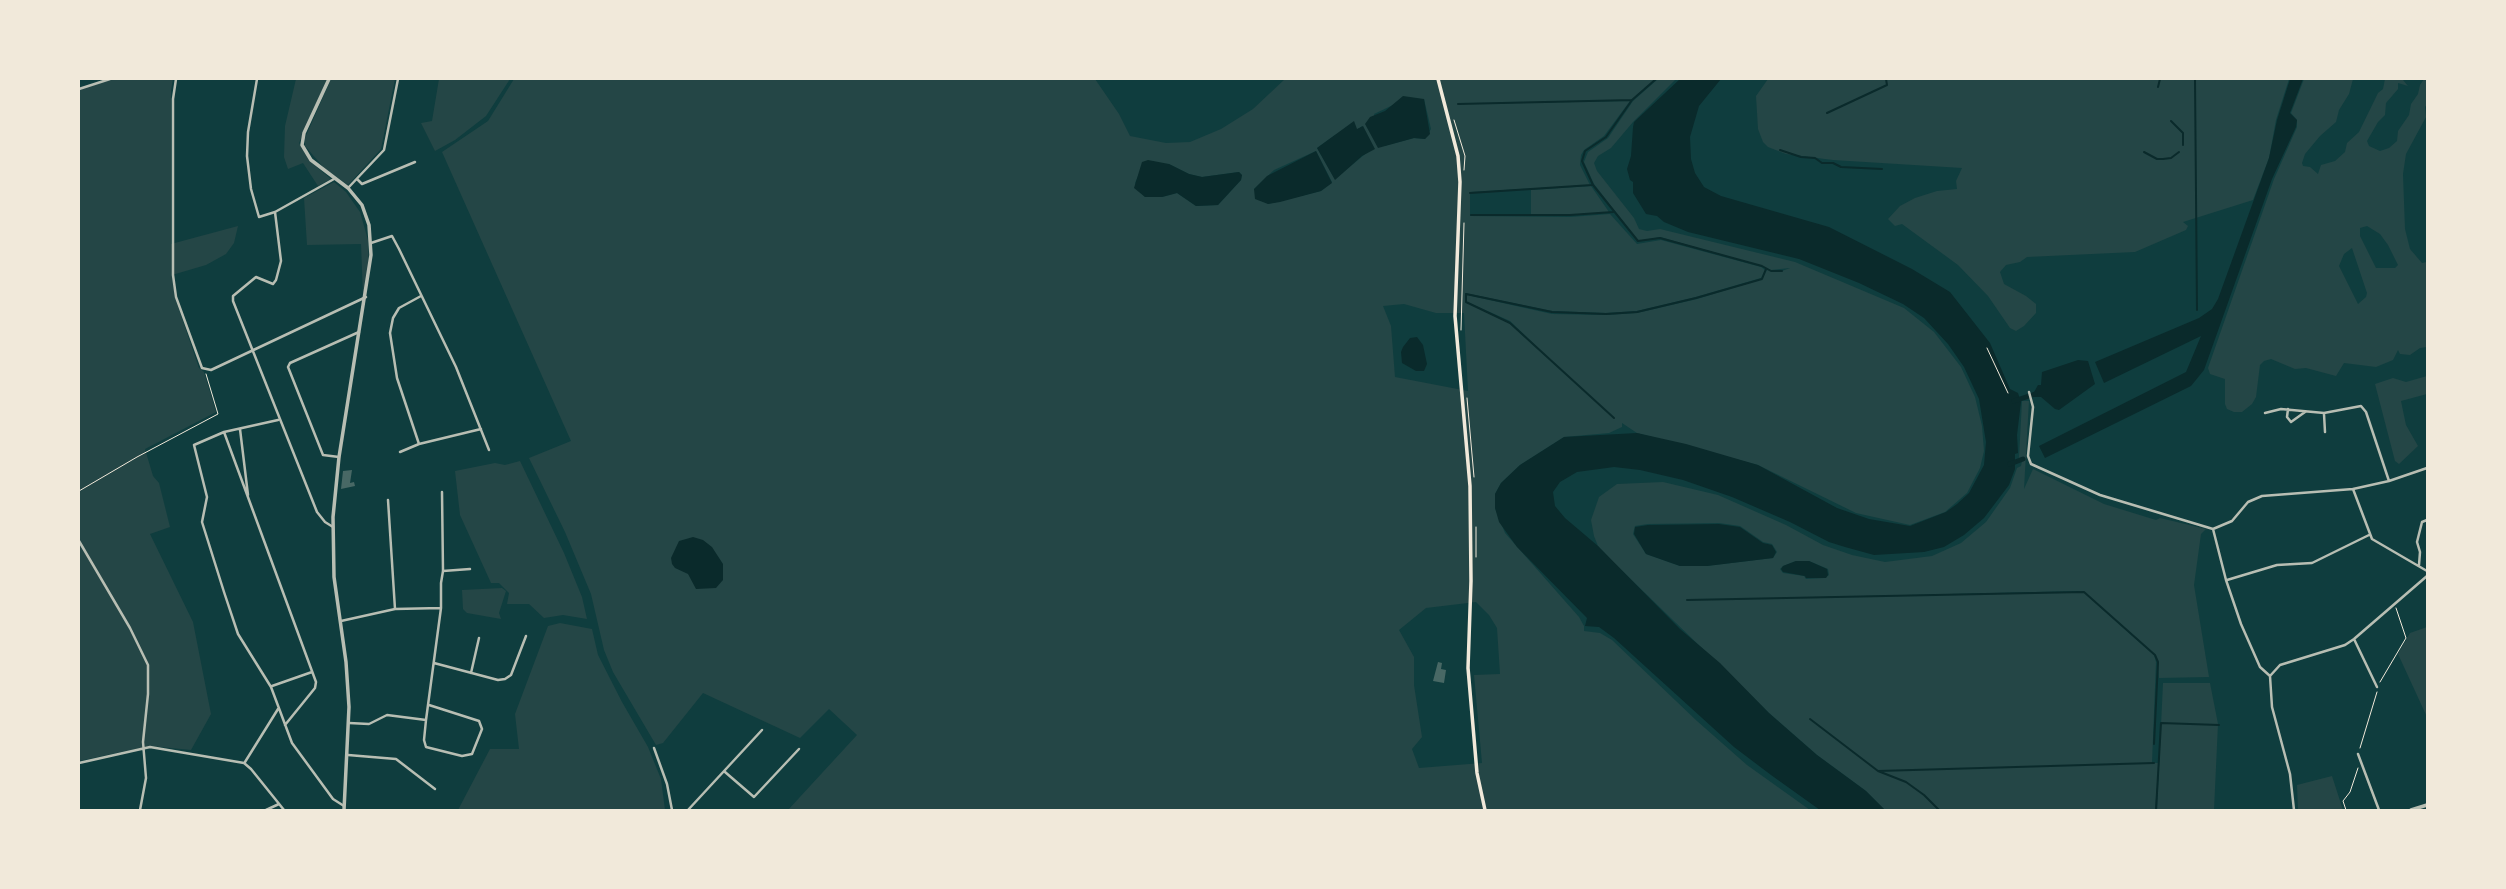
<!DOCTYPE html>
<style>
body{margin:0}
#map{position:relative;width:2506px;height:889px;overflow:hidden;background:#0f3d3e;font-family:Inter,sans-serif}
canvas{display:block}
.frame{position:absolute;inset:0;border:80px solid #f1e9da;pointer-events:none}
</style>
<div id="map">
<canvas width="2506" height="889"></canvas>
<div class="frame"></div>
</div>
<script>
const context = document.querySelector('canvas').getContext('2d');
context.lineJoin = 'round';
function paint(path, color) { context.fillStyle = color; context.fill(path, 'evenodd'); }
const toPath = rows => new Path2D(rows.map(r => 'M' + r).join(''));
function stroke(path, color, width, dash) { context.strokeStyle = color; context.lineWidth = width; context.lineCap = dash ? 'butt' : 'round'; context.setLineDash(dash || []); context.stroke(path); }
const green = toPath([
 [113,79,173,79,171,91,171,244,238,226,234,243,226,254,206,265,172,275,175,298,199,368,204,372,216,412,145,449,153,476,159,483,170,527,150,534,193,622,211,714,191,750,150,746,79,761,79,90],
 [296,79,327,79,299,143,312,163,331,179,318,186,303,163,288,169,284,157,285,126],
 [331,79,395,79,381,149,348,185,325,169,305,146,305,138],
 [439,79,510,79,486,116,455,140,435,151,421,123,432,121],
 [514,79,1095,79,1119,114,1130,136,1166,143,1190,142,1221,129,1253,109,1285,79,1655,79,1631,100,1459,104,1630,101,1604,136,1584,150,1581,155,1580,165,1590,185,1470,192,1470,216,1570,217,1610,214,1637,244,1661,240,1761,267,1765,270,1761,278,1696,297,1637,311,1606,313,1552,311,1465,293,1465,302,1509,323,1563,372,1510,321,1467,302,1467,295,1552,314,1606,315,1637,313,1697,299,1762,279,1767,270,1782,271,1790,268,1771,270,1762,266,1660,237,1638,241,1594,184,1584,162,1588,152,1608,138,1633,101,1658,79,1676,79,1633,122,1611,148,1598,156,1594,163,1597,171,1634,218,1639,229,1647,231,1660,229,1795,262,1904,308,1934,332,1961,367,1975,397,1982,426,1984,451,1980,468,1967,493,1945,512,1910,525,1856,513,1758,465,1637,433,1622,423,1622,427,1609,433,1564,437,1520,465,1501,483,1495,494,1495,508,1505,533,1579,617,1584,626,1584,631,1600,633,1612,640,1697,721,1747,765,1810,810,788,810,857,735,829,709,800,738,703,693,663,743,656,745,613,672,604,650,591,594,565,532,529,458,571,441,442,152,488,121],
 [1424,99,1431,129,1425,139,1414,138,1384,146,1374,114,1393,105],
 [1362,126,1370,150,1335,179,1317,148,1335,135,1357,130],
 [1316,151,1332,182,1321,191,1268,204,1254,189,1274,170],
 [1169,164,1189,174,1202,177,1239,172,1242,175,1241,180,1218,205,1196,206,1177,193,1162,197,1145,197,1135,183,1140,172],
 [1404,304,1436,313,1464,313,1468,391,1395,377,1391,326,1383,306],
 [1476,602,1489,615,1497,628,1500,674,1474,675,1482,763,1419,768,1412,749,1422,737,1414,685,1414,657,1399,630,1426,608],
 [1768,79,2289,79,2276,120,2269,158,2253,200,2183,222,2188,226,2186,230,2135,252,2027,257,2020,262,2006,265,2000,272,2004,284,2026,296,2036,304,2036,313,2024,326,2016,331,2010,328,1988,296,1958,265,1902,224,1895,226,1888,219,1900,206,1915,198,1937,191,1957,189,1956,181,1962,168,1833,160,1786,154,1768,147,1763,142,1758,129,1756,96],
 [2304,79,2353,79,2349,94,2339,110,2336,122,2320,136,2305,154,2302,163,2303,166,2310,167,2318,174,2321,165,2335,161,2345,152,2347,143,2359,132,2378,93,2383,89,2385,79,2403,80,2408,86,2398,83,2398,89,2386,103,2385,115,2378,122,2367,141,2369,146,2380,151,2389,148,2397,141,2398,131,2409,115,2411,104,2418,94,2420,85,2424,79,2427,79,2427,104,2425,107,2426,117,2406,154,2403,174,2405,229,2410,249,2422,263,2427,262,2427,347,2420,348,2410,355,2400,354,2398,350,2393,360,2376,367,2344,363,2336,376,2306,368,2295,369,2271,359,2264,361,2260,365,2256,397,2252,404,2242,412,2234,412,2227,409,2225,404,2225,379,2210,374,2208,368,2274,179,2297,127,2297,120,2291,113],
 [2367,226,2380,234,2388,245,2398,265,2395,268,2376,268,2360,236,2360,228],
 [2352,248,2367,293,2366,297,2358,304,2339,266,2344,254],
 [334,182,346,192,360,212,368,240,369,268,363,296,361,244,307,245,304,198],
 [1591,186,1609,212,1570,215,1531,214,1531,190],
 [2427,376,2427,394,2401,401,2406,425,2418,446,2399,464,2395,461,2375,384,2393,378,2406,382],
 [2022,401,2029,401,2024,489,2033,469,2104,504,2156,520,2160,518,2206,529,2201,534,2194,585,2209,677,2159,678,2158,662,2155,655,2083,592,2147,649,2154,655,2156,662,2152,763,2159,763,2155,810,1885,810,1866,791,1817,755,1769,713,1613,562,1598,546,1594,536,1591,520,1599,497,1617,484,1663,482,1718,495,1786,525,1823,545,1852,555,1885,562,1932,556,1961,543,1986,522,2010,488,2017,468,2021,466,2023,457,2019,458],
 [1719,523,1740,526,1763,542,1772,544,1777,552,1773,558,1706,566,1680,566,1646,554,1633,534,1635,526,1648,524],
 [1796,561,1809,561,1828,569,1829,575,1825,578,1806,579,1804,576,1783,573,1780,569,1783,566],
 [2080,591,2080,592,1690,600,1691,600],
 [520,461,564,553,582,597,587,619,563,615,544,618,529,604,507,604,509,593,499,583,491,583,460,515,455,471,495,463,505,465],
 [502,588,506,591,499,613,501,619,467,613,463,609,462,590],
 [560,623,592,629,598,655,622,702,648,747,661,779,665,810,458,810,490,749,519,749,515,714,548,626],
 [2427,627,2427,717,2398,654,2410,633],
 [2163,683,2210,683,2218,724,2214,810,2157,810],
 [2332,776,2343,810,2298,810,2297,785]
]);
const water = toPath([
 [1680,79,1721,79,1699,106,1690,137,1691,159,1695,173,1704,187,1721,196,1829,227,1912,269,1950,292,1990,343,2010,389,2018,393,2021,402,2017,435,2018,453,2015,454,2015,469,2009,485,1984,518,1964,535,1944,547,1924,552,1874,555,1845,547,1829,542,1790,522,1732,497,1683,480,1640,470,1614,467,1577,472,1560,482,1553,492,1555,506,1565,518,1598,546,1680,629,1720,663,1769,713,1817,755,1866,791,1885,810,1820,810,1771,775,1734,747,1614,638,1599,627,1585,626,1587,618,1517,547,1499,522,1495,508,1495,494,1501,483,1520,465,1564,437,1637,433,1686,444,1758,465,1837,508,1869,519,1910,526,1946,512,1957,504,1969,493,1984,465,1986,442,1979,399,1964,367,1948,344,1924,318,1903,304,1859,283,1799,259,1688,232,1664,222,1657,216,1646,214,1633,193,1633,182,1630,180,1627,169,1631,156,1633,127,1634,122],
 [2290,79,2303,79,2290,113,2297,120,2296,127,2272,179,2204,370,2191,386,2045,458,2039,446,2186,372,2201,336,2104,383,2095,362,2199,318,2212,309,2218,299,2269,158,2277,120],
 [1403,96,1424,99,1430,134,1425,139,1414,138,1378,148,1365,124,1370,117,1385,111],
 [1354,121,1357,129,1363,126,1375,149,1362,156,1335,180,1317,148],
 [1316,151,1332,183,1321,191,1280,202,1268,204,1255,199,1254,189,1267,176],
 [1148,160,1169,164,1189,174,1202,177,1239,172,1242,175,1241,180,1218,205,1196,206,1177,193,1162,197,1145,197,1134,188,1142,162],
 [1417,337,1423,345,1427,364,1424,371,1416,371,1402,363,1401,352,1403,347,1410,338],
 [2078,360,2088,361,2095,384,2059,410,2055,409,2041,397,2034,397,2033,394,2038,385,2041,385,2042,372],
 [1719,524,1740,527,1763,543,1772,545,1776,552,1773,558,1707,566,1680,566,1646,554,1634,534,1635,527,1648,525],
 [693,537,703,540,712,547,723,564,723,580,716,588,696,589,688,574,675,568,672,564,671,558,679,541],
 [1796,561,1809,561,1827,569,1828,575,1826,578,1806,578,1805,576,1783,572,1781,569,1783,566]
]);
const stream = toPath([
 [1656,79,1632,100,1606,137,1585,151,1582,161,1593,185,1638,241,1660,238,1762,266,1771,271,1782,271],
 [2195,79,2197,310],
 [2158,87,2160,79],
 [1458,104,1632,100],
 [1827,113,1887,85,1886,79],
 [2171,121,2183,133,2183,145],
 [1780,150,1801,157,1815,158,1822,163,1833,163,1841,167,1882,169],
 [2144,152,2157,159,2163,159,2171,158,2179,152],
 [1470,193,1592,185],
 [1471,215,1570,215,1613,212],
 [1614,418,1510,323,1466,302,1466,294,1552,312,1606,314,1637,312,1696,298,1762,279,1766,269],
 [1687,600,2084,592,2155,655,2158,662,2154,744],
 [1810,719,1878,771,1906,782,1924,795,1939,810],
 [1878,771,2154,763],
 [2156,810,2161,723,2219,725]
]);
const canal = toPath([
 [2014,401,2035,394],
 [2010,464,2023,459]
]);
const building = toPath([
 [352,470,350,483,354,482,355,486,341,489,343,471],
 [1438,662,1442,663,1441,669,1446,670,1444,683,1433,681]
]);
const path = toPath([
 [1454,120,1465,156,1464,170],
 [1461,330,1464,223],
 [1987,348,2008,393],
 [1467,398,1474,477],
 [79,491,137,457,218,414,206,374],
 [1476,527,1476,557],
 [2380,682,2406,638,2396,608],
 [2360,748,2377,692],
 [2346,810,2343,801,2350,792,2358,768]
]);
const minor = toPath([
 [176,79,173,99,173,275,176,297,202,368,211,370,366,297],
 [257,79,248,132,247,156,251,189,259,217,275,212,334,179],
 [79,89,110,79],
 [357,179,362,184,415,162],
 [348,188,384,150,398,79],
 [275,212,281,261,276,280,273,284,256,277,233,296,233,301,317,512,325,522,333,527],
 [371,243,392,236,399,249,456,367,489,450],
 [421,296,399,308,393,318,390,333,397,378,419,444,481,429],
 [2029,392,2033,407,2028,456,2031,464,2100,495,2213,529],
 [2288,409,2287,417,2291,422,2305,412],
 [2265,413,2281,409,2324,413,2361,406,2366,412,2389,481],
 [2324,414,2325,432],
 [278,420,224,432,316,682,315,688,285,725],
 [240,429,248,495],
 [224,432,194,445,207,497,202,522,224,592,238,634,271,687,292,743,333,799,344,806],
 [400,452,419,444],
 [339,457,323,455,288,367,290,363,359,332],
 [2353,489,2372,539,2427,571],
 [388,500,395,609],
 [2213,529,2232,521,2248,502,2262,496,2353,489,2389,481,2427,468],
 [2213,529,2226,580,2241,624,2260,667,2270,676],
 [79,541,130,628,148,665,148,694,143,742,146,778,140,810],
 [2419,565,2420,552,2417,542,2422,522,2427,520],
 [443,571,470,569],
 [2227,580,2277,565,2312,563,2369,535],
 [441,608,441,583,443,571,442,492],
 [341,621,395,609,441,608,426,720,387,715,369,724,349,723],
 [2354,639,2377,687],
 [434,663,498,680,505,679,511,675,526,636],
 [471,673,479,638],
 [2270,676,2280,665,2345,645,2354,639,2427,576],
 [2270,676,2272,707,2290,774,2294,810],
 [272,686,312,672],
 [426,720,424,740,426,747,462,756,472,754,482,729,479,721,429,705],
 [654,748,667,784,672,810],
 [2358,754,2379,810],
 [348,755,396,759,435,789],
 [245,762,278,709],
 [79,763,150,747,244,763,251,769,284,810],
 [725,772,754,797,799,749],
 [266,810,279,804],
 [688,810,762,730]
]);
const tertiary = toPath([
 [329,79,304,133,302,145,311,160,348,188,362,205,369,225,371,255,339,457,333,517,334,577,346,662,349,707,344,810],
 [2411,810,2427,805]
]);
const secondary = toPath([
 [1438,79,1458,156,1460,182,1455,316,1470,486,1471,581,1468,668,1477,773,1485,810]
]);
paint(green, '#244646');
paint(water, '#0a2a2b');
stroke(stream, '#0a2a2b', 2);
stroke(canal, '#0a2a2b', 5);
paint(building, '#486865');
stroke(path, '#f1e9da', 1);
stroke(minor, '#b8beb3', 2.5);
stroke(tertiary, '#b8beb3', 3.5);
stroke(secondary, '#f1e9da', 3.5);
</script>
